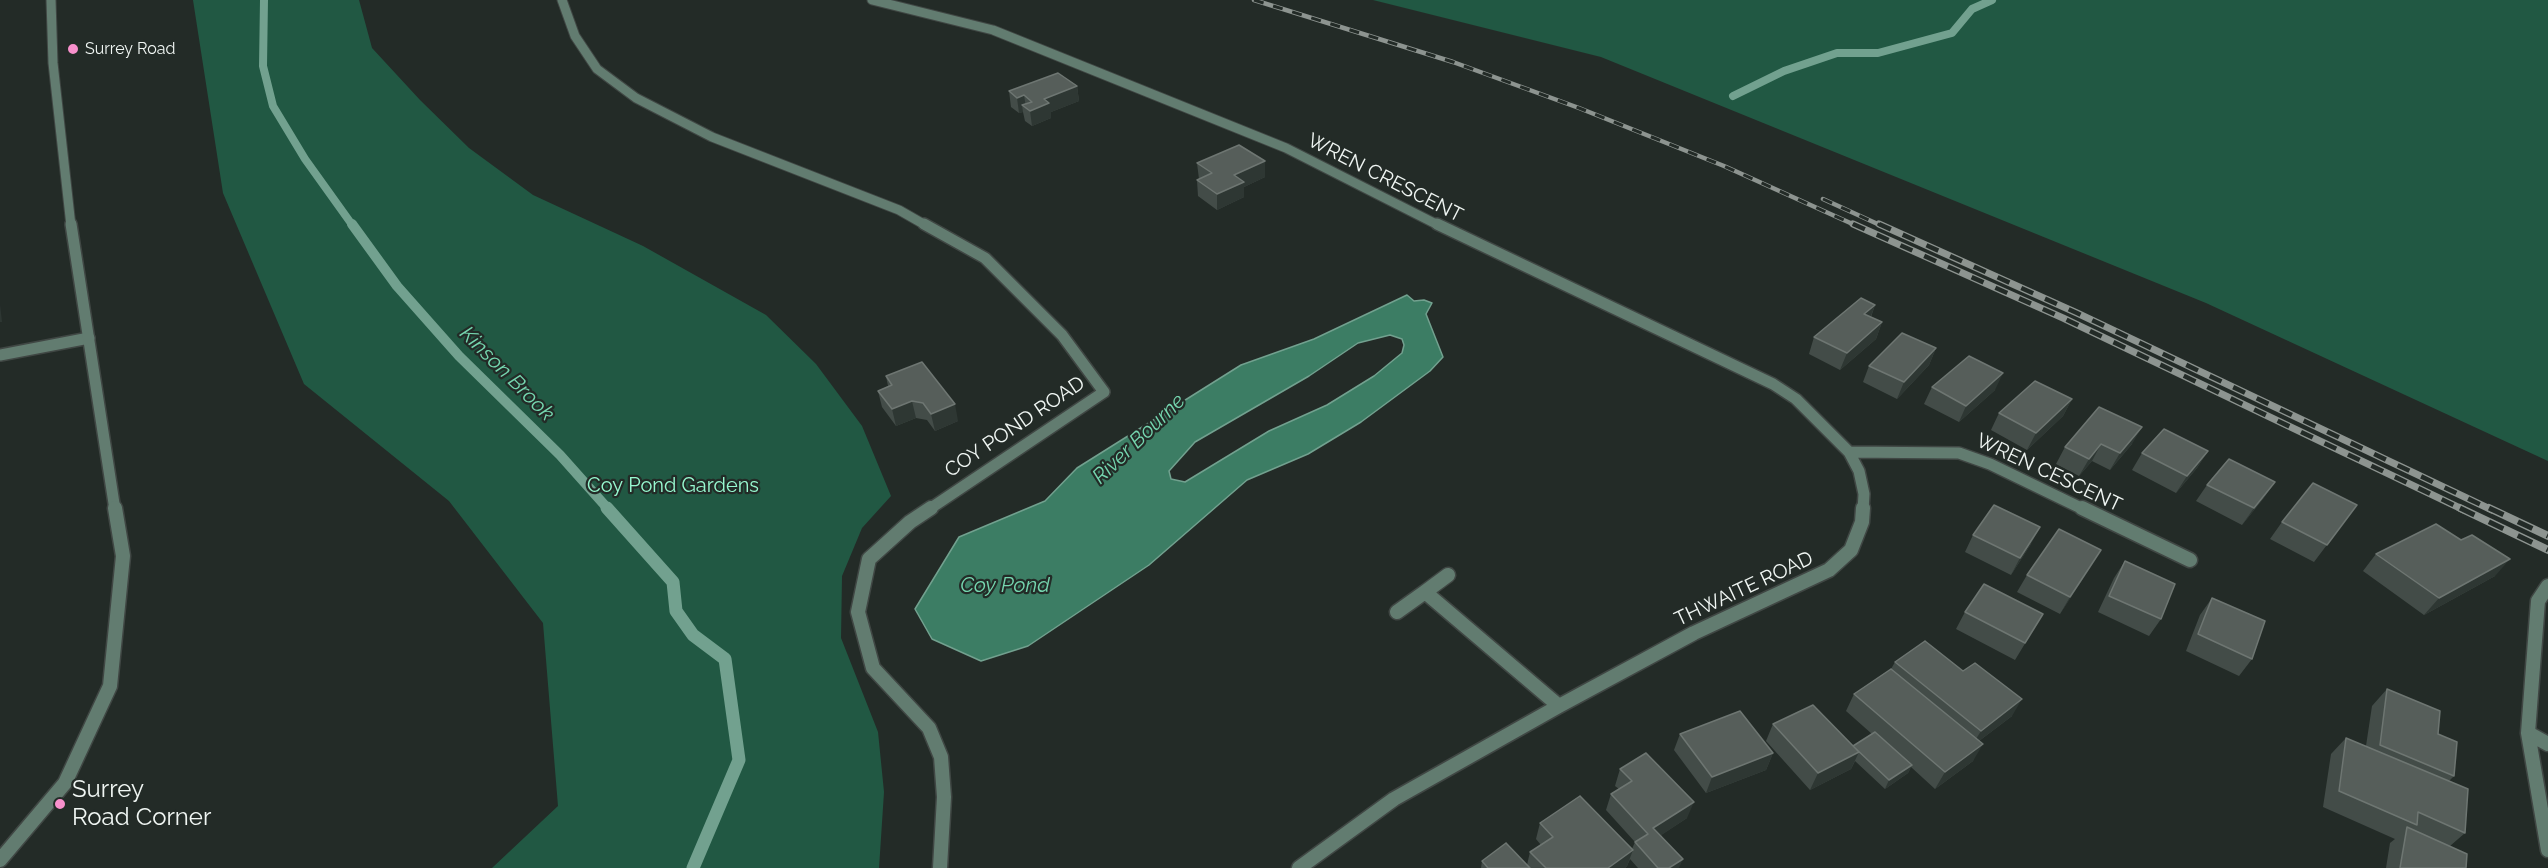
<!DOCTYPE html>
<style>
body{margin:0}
canvas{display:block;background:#232b27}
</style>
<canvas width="2548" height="868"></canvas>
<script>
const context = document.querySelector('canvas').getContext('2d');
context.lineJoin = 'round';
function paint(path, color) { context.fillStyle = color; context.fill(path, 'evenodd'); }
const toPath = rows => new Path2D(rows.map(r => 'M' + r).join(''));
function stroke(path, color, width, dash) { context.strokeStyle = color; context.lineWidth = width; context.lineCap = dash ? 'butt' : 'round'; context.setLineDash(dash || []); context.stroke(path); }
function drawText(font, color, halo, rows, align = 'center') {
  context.font = font + ' Raleway,sans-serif'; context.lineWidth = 4.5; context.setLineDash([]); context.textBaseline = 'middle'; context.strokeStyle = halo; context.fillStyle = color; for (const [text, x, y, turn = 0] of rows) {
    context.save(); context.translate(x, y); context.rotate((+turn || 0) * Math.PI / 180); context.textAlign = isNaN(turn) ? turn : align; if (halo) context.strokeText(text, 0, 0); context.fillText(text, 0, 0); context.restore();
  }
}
const green = toPath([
 [193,0,359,0,372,48,420,100,469,148,533,195,643,246,766,315,816,364,862,426,891,496,862,528,842,576,841,638,878,732,884,792,879,868,492,868,558,806,543,623,449,501,304,384,223,193],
 [1373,0,2548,0,2548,461,2206,303,1601,57]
]);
const water = toPath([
 [1407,295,1414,301,1424,300,1432,303,1426,314,1443,357,1430,371,1361,422,1308,454,1247,480,1149,565,1028,646,981,661,932,639,915,609,959,537,1045,501,1077,468,1241,365,1314,339,1407,295],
 [1390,335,1402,339,1404,345,1402,353,1374,376,1327,405,1269,431,1185,482,1171,479,1169,471,1195,442,1309,376,1358,343,1390,335]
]);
const streamFar2 = toPath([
 [264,0,263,66,273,106,305,159,353,226],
 [1733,96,1784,71,1837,53,1878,53,1952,33,1972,9,1992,0]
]);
const streamFar1 = toPath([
 [352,224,397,286,459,356,560,455,609,510]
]);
const stream = toPath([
 [607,508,673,582,676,611,693,635,725,659,739,760,693,868]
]);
const minorFar2 = toPath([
 [562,0,575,36,597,69,636,98,712,137,899,210,927,226],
 [872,0,993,30,1286,148,1440,226]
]);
const minorFar1 = toPath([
 [924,224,985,258,1062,335,1104,392,928,510],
 [1437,224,1773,384,1796,399,1849,452,1859,471,1864,494,1863,510],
 [0,355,89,338],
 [1849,452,1959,453,1990,464,2085,510]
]);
const minor = toPath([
 [931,508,910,522,869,559,858,612,873,668,929,728,941,757,944,797,940,868],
 [2082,508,2190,560],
 [1448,575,1425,592,1559,706],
 [2548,586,2538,601,2528,733,2548,850],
 [1397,612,1425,592],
 [2528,733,2548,744],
 [1299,868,1394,799,1559,706,1694,633,1829,570,1851,550,1862,522,1863,508]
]);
const tertiaryFar2 = toPath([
 [51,0,53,63,71,226]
]);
const tertiaryFar1 = toPath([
 [71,224,115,510]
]);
const tertiary = toPath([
 [0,860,65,783,110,686,123,556,115,508]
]);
const railFar2 = toPath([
 [1254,0,1453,62,1579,108,1724,166,1857,226],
 [1823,199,1882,226]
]);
const railFar1 = toPath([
 [1853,224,2063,318,2464,510],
 [1879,224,2077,313,2492,510]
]);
const rail = toPath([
 [2460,508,2548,550],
 [2489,508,2548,536]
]);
const wall = toPath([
 [1077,86,1079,101,1051,112,1051,118,1032,126,1025,121,1023,112,1019,113,1011,107,1009,91],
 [1197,163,1265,177,1244,187,1244,197,1217,210,1198,196,1197,180,1199,179],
 [1875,305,1871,317,1882,322,1876,339,1840,370,1809,354,1814,337],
 [1936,348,1929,365,1897,399,1863,382,1869,366],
 [886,376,958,421,935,431,927,420,916,418,896,426,882,407,878,391,888,386],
 [1932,387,1995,390,1959,422,1924,404],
 [2072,399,2063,416,2027,450,1991,430,1999,413],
 [2099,407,2132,444,2110,470,2092,461,2079,476,2056,464,2065,447],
 [2208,451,2197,468,2176,493,2132,470,2142,453],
 [2275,482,2263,499,2242,525,2196,501,2207,485],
 [2357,505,2314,562,2270,539,2282,522],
 [1973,535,2031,544,2011,575,1965,552],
 [2101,550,2060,614,2017,592,2027,575],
 [2376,554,2495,576,2424,615,2363,571],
 [2125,561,2161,619,2149,636,2098,612,2114,578],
 [2212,598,2252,659,2239,676,2186,651,2200,615],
 [1965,612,2043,614,2015,660,1956,629],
 [1895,662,2012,716,1979,741,1973,761,1935,789,1911,767,1908,773,1885,789,1855,761,1851,769,1810,790,1766,741,1773,724,1853,746,1872,734,1846,711,1854,694,1891,669],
 [2387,689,2438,734,2454,776,2449,781,2465,833,2450,846,2466,868,2386,868,2390,843,2395,839,2323,807,2331,754,2346,738,2366,746,2372,706],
 [1680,734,1773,753,1766,770,1706,793,1674,750],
 [1620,769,1687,818,1661,835,1679,868,1638,868,1630,859,1627,866,1625,868,1481,868,1482,861,1527,865,1530,852,1541,845,1536,839,1540,823,1632,849,1635,842,1606,810,1611,794,1619,789,1615,786]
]);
const shadedWall = toPath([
 [1077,86,1079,101,1051,112,1051,118,1032,126,1030,111,1044,99],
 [1024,95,1026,108,1022,105,1023,112,1019,113,1017,98],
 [1265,161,1265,177,1244,187,1244,197,1217,210,1217,194,1234,175],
 [0,305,2,322,0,322],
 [1875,305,1869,321,1864,314],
 [1882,322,1876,339,1840,370,1847,353],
 [1936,348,1929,365,1897,399,1904,382],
 [2003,373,1995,390,1959,422,1966,406],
 [2072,399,2063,416,2027,450,2036,433],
 [912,401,916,418,896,426,892,409],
 [955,404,958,421,935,431,931,414],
 [2142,427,2132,444,2110,470,2120,453],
 [2101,444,2092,461,2079,476,2089,459],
 [2208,451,2197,468,2176,493,2187,476],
 [2275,482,2263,499,2242,525,2254,508],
 [2040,527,2031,544,2011,575,2020,558],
 [2101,550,2091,567,2060,614,2070,597],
 [2510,559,2495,576,2424,615,2439,598],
 [2022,699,2012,716,1971,747,1981,731],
 [1983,744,1973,761,1935,789,1945,772],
 [1859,752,1851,769,1810,790,1818,773],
 [1773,753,1766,770,1706,793,1712,777],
 [1912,765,1908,773,1885,789,1889,780],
 [1694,802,1687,818,1648,844,1653,828],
 [1633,850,1627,866,1625,868,1608,868],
 [1683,859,1679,868,1669,868]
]);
const building = toPath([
 [1058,73,1077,86,1044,99,1049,103,1030,111,1022,105,1032,102,1024,95,1017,98,1009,91,1058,73],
 [1239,145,1265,161,1234,175,1244,182,1217,194,1197,180,1212,173,1197,163,1239,145],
 [1861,298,1875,305,1864,314,1882,322,1847,353,1814,337,1861,298],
 [1902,333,1936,348,1904,382,1869,366,1902,333],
 [1969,356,2003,373,1966,406,1932,387,1969,356],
 [922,362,955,404,931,414,923,403,912,401,892,409,878,391,892,385,886,376,922,362],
 [2035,381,2072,399,2036,433,1999,413,2035,381],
 [2099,407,2142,427,2120,453,2101,444,2089,459,2065,447,2099,407],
 [2164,429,2208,451,2187,476,2142,453,2164,429],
 [2229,459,2275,482,2254,508,2207,485,2229,459],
 [2313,483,2357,505,2327,545,2282,522,2313,483],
 [1994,505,2040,527,2020,558,1973,535,1994,505],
 [2436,524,2461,540,2472,535,2510,559,2439,598,2376,554,2436,524],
 [2059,529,2101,550,2070,597,2027,575,2059,529],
 [2125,561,2175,584,2161,619,2109,596,2125,561],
 [1984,584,2043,614,2025,643,1965,612,1984,584],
 [2212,598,2265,621,2252,659,2198,634,2212,598],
 [1925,641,1963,671,1975,663,2022,699,1981,731,1895,662,1925,641],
 [1891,669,1983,744,1945,772,1854,694,1891,669],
 [2387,689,2440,711,2438,734,2457,742,2454,776,2380,745,2387,689],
 [1813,705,1859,752,1818,773,1773,724,1813,705],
 [1740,711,1773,753,1712,777,1680,734,1740,711],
 [1875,732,1912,765,1889,780,1853,746,1875,732],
 [2346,738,2468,789,2465,833,2418,812,2417,825,2339,791,2346,738],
 [1646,753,1694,802,1653,828,1683,859,1669,868,1658,868,1635,842,1648,834,1611,794,1632,781,1620,769,1646,753],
 [1580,796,1633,850,1608,868,1546,868,1530,852,1553,837,1540,823,1580,796],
 [2407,827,2467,854,2466,868,2400,868,2407,827],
 [1506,843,1530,868,1488,868,1482,861,1506,843]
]);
const markers = [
 [73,49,6,"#f890cc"],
 [60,804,6,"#f890cc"]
];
const farPoinames = [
 ["Surrey Road",85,49]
];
const streetNames = [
 ["WREN CRESCENT",1385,178,27],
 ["COY POND ROAD",1015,427,-34],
 ["WREN CESCENT",2049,473,25],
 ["THWAITE ROAD",1744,589,-25]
];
const parkNames = [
 ["Coy Pond Gardens",673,486]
];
const waterNames = [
 ["Kinson Brook",507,374,45],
 ["River Bourne",1139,439,-44],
 ["Coy Pond",1005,586]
];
const nearPoinames = [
 ["Surrey",72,790],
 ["Road Corner",72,818]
];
paint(green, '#215843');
paint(water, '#3c7d64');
stroke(water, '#72a18f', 1.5);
stroke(streamFar2, '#72a18f', 8);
stroke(streamFar1, '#72a18f', 10);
stroke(stream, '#72a18f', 13);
stroke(minorFar2, '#404744', 11);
stroke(minorFar1, '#404744', 14);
stroke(minor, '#404744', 17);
stroke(tertiaryFar2, '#404744', 11);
stroke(tertiaryFar1, '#404744', 14);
stroke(tertiary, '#404744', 17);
stroke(minorFar2, '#627c70', 9);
stroke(minorFar1, '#627c70', 11);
stroke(minor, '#627c70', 14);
stroke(tertiaryFar2, '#627c70', 9);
stroke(tertiaryFar1, '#627c70', 11);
stroke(tertiary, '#627c70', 14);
stroke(railFar2, '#8d9490', 4.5);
stroke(railFar1, '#8d9490', 7);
stroke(rail, '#8d9490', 8);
stroke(railFar2, '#232b27', 3, [10]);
stroke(railFar1, '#232b27', 4.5, [13]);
stroke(rail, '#232b27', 5, [16]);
paint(wall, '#434c48');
paint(shadedWall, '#2e3733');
paint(building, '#565e5a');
stroke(building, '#6e7672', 1.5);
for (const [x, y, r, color] of markers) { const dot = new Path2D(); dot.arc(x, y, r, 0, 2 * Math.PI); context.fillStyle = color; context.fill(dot); stroke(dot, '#232b27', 2); }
drawText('16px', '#f0f6f3', '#232b27', farPoinames, 'left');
drawText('20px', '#f0f6f3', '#232b27', streetNames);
drawText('20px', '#97f9d0', '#232b27', parkNames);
drawText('italic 21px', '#75d6af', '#232b27', waterNames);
drawText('24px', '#f0f6f3', '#232b27', nearPoinames, 'left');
</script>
